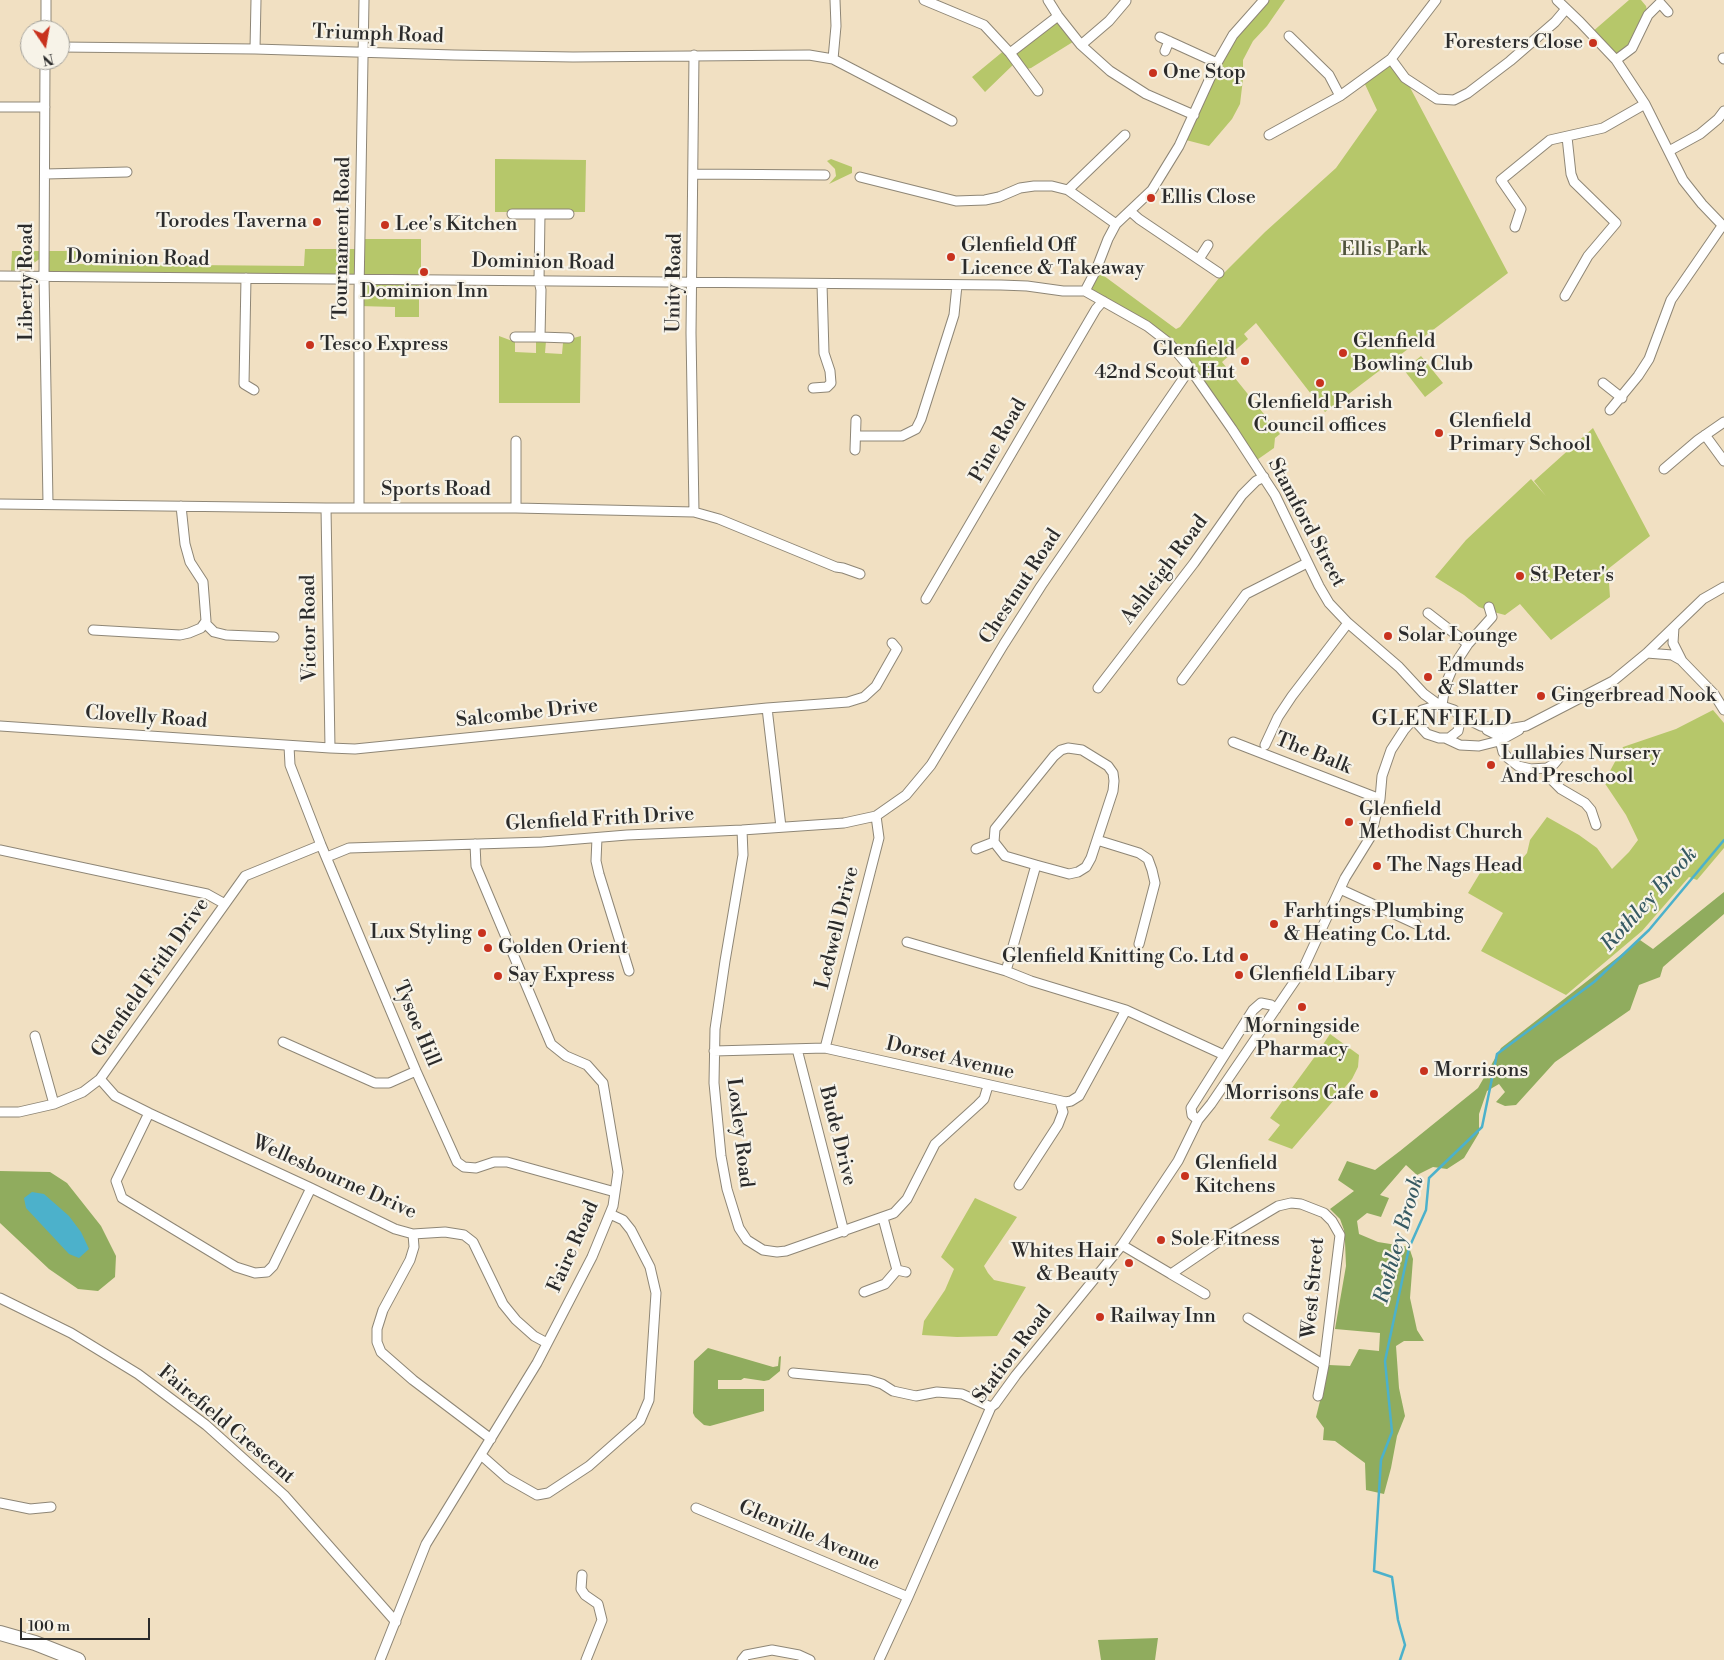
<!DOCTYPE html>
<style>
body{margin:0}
#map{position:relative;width:1724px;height:1660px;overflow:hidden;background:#f1e0c2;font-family:"Libre Bodoni",serif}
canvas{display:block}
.north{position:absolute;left:20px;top:20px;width:50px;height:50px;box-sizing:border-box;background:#f7f3e8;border:1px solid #a5a39c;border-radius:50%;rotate:168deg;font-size:14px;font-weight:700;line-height:20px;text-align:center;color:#2b2b2b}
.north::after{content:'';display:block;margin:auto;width:18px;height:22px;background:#c8321e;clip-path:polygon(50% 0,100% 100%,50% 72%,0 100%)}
.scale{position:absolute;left:20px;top:1618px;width:130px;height:22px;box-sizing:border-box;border:2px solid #2b2b2b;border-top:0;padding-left:6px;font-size:15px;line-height:18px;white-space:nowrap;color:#2b2b2b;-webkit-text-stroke:4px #f7f3e8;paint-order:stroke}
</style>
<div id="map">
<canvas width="1724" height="1660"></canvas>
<div class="north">N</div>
<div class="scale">100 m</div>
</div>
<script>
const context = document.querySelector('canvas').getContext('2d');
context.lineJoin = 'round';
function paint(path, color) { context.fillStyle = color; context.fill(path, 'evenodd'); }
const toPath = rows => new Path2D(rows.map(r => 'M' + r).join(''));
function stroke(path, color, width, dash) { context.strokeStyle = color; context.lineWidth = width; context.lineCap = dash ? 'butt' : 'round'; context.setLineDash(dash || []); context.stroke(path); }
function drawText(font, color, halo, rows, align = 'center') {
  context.font = font + ' "Libre Bodoni",serif'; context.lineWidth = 4.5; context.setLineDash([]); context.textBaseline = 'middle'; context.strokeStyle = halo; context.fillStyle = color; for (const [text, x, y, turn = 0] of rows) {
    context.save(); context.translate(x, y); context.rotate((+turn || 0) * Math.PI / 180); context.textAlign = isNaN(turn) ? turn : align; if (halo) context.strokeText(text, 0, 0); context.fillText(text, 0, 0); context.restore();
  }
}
const green = toPath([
 [1264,0,1285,0,1267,26,1253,41,1243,60,1243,79,1240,104,1232,119,1209,146,1182,139,1230,40],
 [1629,0,1641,0,1646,6,1648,15,1630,49,1616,60,1591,33],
 [1058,16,1076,40,1031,68,1023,70,1016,62,985,92,972,77,1006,49,1010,53],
 [1391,59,1405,78,1508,273,1325,412,1256,323,1244,334,1248,339,1222,362,1280,434,1275,438,1274,448,1254,462,1169,343,1085,291,1096,270,1176,329,1180,327,1219,278,1265,232,1336,168,1377,110,1363,80],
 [495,159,586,160,585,212,495,212],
 [831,159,852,167,852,173,829,184,836,176,835,169,827,161],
 [360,239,421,239,421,280,419,280,419,317,395,317,395,307,359,306,360,280,44,276,41,258,25,269,11,271,12,251,76,251,77,264,304,266,305,249,360,249],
 [499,336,515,342,515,352,536,353,536,340,546,341,545,353,562,354,563,343,566,340,581,336,580,403,499,403],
 [1421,356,1443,383,1425,397,1404,370],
 [1593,428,1650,536,1608,569,1610,597,1551,640,1520,604,1505,615,1490,611,1479,607,1464,595,1435,577,1466,540,1531,479,1546,496,1534,481],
 [1713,710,1724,723,1724,848,1697,880,1689,877,1642,931,1566,995,1481,951,1503,913,1468,893,1480,873,1490,863,1504,870,1517,865,1527,853,1530,840,1547,817,1579,835,1597,848,1612,869,1629,852,1638,840,1626,815,1604,782,1623,747,1676,729],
 [1330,1034,1359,1055,1358,1067,1352,1079,1292,1149,1268,1140,1280,1125,1270,1118,1316,1055],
 [975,1198,1017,1217,984,1266,988,1273,994,1280,1026,1287,997,1336,957,1337,922,1335,924,1321,945,1290,954,1269,941,1257]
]);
const forest = toPath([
 [1724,892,1724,914,1663,967,1660,977,1639,985,1630,1010,1555,1062,1516,1105,1505,1106,1496,1102,1505,1092,1499,1084,1487,1091,1479,1114,1479,1133,1464,1158,1447,1169,1433,1167,1417,1175,1406,1165,1380,1195,1389,1198,1381,1217,1367,1213,1357,1221,1359,1234,1378,1242,1409,1247,1413,1259,1410,1298,1417,1330,1424,1341,1404,1341,1396,1346,1399,1388,1405,1416,1397,1436,1391,1468,1384,1494,1366,1490,1365,1463,1335,1441,1323,1440,1324,1428,1316,1417,1329,1365,1350,1366,1359,1349,1379,1351,1380,1333,1335,1329,1346,1266,1345,1242,1344,1230,1340,1219,1330,1209,1354,1191,1338,1180,1347,1161,1375,1170,1400,1151,1478,1088,1501,1048,1640,940,1653,949],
 [0,1171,50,1172,67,1183,101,1226,116,1256,115,1277,98,1291,78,1289,49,1269,0,1223],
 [708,1348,773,1367,778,1366,779,1357,781,1356,780,1371,769,1380,764,1381,744,1378,741,1380,718,1380,718,1389,764,1389,764,1411,710,1426,704,1425,695,1417,693,1413,694,1361],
 [1158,1638,1155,1660,1101,1660,1098,1640]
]);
const water = toPath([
 [32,1192,44,1194,69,1216,81,1232,89,1249,79,1258,69,1254,26,1208,24,1198]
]);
const stream = toPath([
 [1400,1660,1405,1645,1398,1620,1392,1577,1374,1571,1381,1460,1392,1432,1385,1361,1409,1248,1426,1210,1429,1178,1482,1127,1497,1054,1594,982,1649,930,1724,840]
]);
const minor = toPath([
 [924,0,984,25,1010,53,1038,91],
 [1048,0,1058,16,1081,45,1110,71,1146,94,1194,115],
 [1557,0,1580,22,1616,60,1645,104,1683,180,1702,204,1724,227],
 [46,30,46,0],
 [1289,36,1329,75,1340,96],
 [1160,37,1217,63],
 [1081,45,1109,21,1126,1],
 [60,47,255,49,454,55,573,57,809,55,833,59,952,121],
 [255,49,256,0],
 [1165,51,1169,41],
 [1010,53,1058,16],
 [1723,58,1724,59],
 [833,59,836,26,835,0],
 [1391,59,1405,78,1437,99,1454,100,1468,93,1510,61,1555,22,1566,9],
 [45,60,44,276,48,503],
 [1616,60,1632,48,1648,15,1660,3,1668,12],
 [0,107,45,107],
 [1269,135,1340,96,1391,59,1436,0],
 [1669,151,1700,134,1718,119,1724,111],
 [45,174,127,172],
 [693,174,825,175],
 [860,177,956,201,985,200,999,197,1020,188,1034,186,1052,186,1068,190,1116,224],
 [1068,190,1125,135],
 [1130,211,1139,219,1219,273],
 [512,214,569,214],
 [540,214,539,281,541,290,540,337,569,338],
 [1515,227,1521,209,1501,180,1550,140,1603,128,1645,104],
 [1199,259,1208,245],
 [0,276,1001,285,1027,286,1063,291,1085,291,1147,326,1169,343,1186,363,1232,429,1275,495,1319,586,1329,603,1348,623,1399,667,1424,694,1439,705],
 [246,278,244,384,254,390],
 [1085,291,1096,270,1108,239,1116,224,1152,190,1179,146,1217,63,1233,35,1264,0],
 [1565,296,1588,256,1616,223,1574,182,1571,174,1567,137],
 [515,337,540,337],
 [1603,383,1622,398],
 [813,388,827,387,831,383,830,371,824,353,822,284],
 [1610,410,1638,376,1649,359,1671,300,1722,226],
 [1705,435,1724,461],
 [856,436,902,436,916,429,921,419,954,315,957,285],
 [516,441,516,508],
 [855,450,856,420],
 [1664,469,1698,440,1724,422],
 [0,504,326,508,516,508,694,512,719,519,836,567,843,568,860,574],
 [359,507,359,293,364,0],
 [326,508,330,748],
 [694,512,691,333,694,55],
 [926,599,1096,309,1103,301],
 [1428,613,1468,644],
 [205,623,214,632,226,635,274,637],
 [1674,627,1673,643,1682,661,1714,694,1724,710],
 [93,630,180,635,189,633,201,628,206,621,203,582,190,562,185,544,181,506],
 [1647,653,1672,655,1681,660],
 [1182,680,1246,594,1307,563],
 [1098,688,1194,563,1242,495,1256,481,1264,477],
 [1439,705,1454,710,1459,715,1460,721,1458,731,1449,738,1439,738,1427,734,1418,724,1417,715,1422,710,1439,705],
 [1442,705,1445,686,1453,667,1468,644,1492,617,1489,607],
 [767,708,848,702,864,697,876,686,897,649,892,643],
 [1459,715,1481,726,1498,729,1508,729,1526,726,1613,681,1647,653,1703,599,1724,587],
 [0,726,330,748,355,749,767,708,781,827],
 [1487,730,1499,736,1503,752,1508,758,1518,766,1531,769,1547,768,1553,781,1561,789,1585,803,1591,810,1596,825],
 [1445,738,1460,745,1479,746,1499,741,1519,730],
 [1233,742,1380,799],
 [1265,745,1278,717,1292,696,1348,623],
 [289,746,290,765,321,845,416,1071,457,1162,464,1167,476,1168,494,1162,507,1162,615,1192],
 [1547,768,1554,764,1559,758],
 [742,830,743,855,725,961,715,1029,714,1083,721,1156,727,1189,739,1228,747,1240,763,1250,777,1252,786,1251,894,1213,907,1199,935,1144,978,1105,984,1099,988,1086],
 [597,838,596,861,599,874,629,971],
 [1097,840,1139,853,1148,859,1152,870,1155,883,1139,944],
 [976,849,994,842],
 [0,850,207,894,225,904],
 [327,857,349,848,542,842,627,835,742,830,844,823,876,816,906,795,931,765,1004,644,1041,586,1185,376,1192,371],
 [1340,889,1416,924],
 [907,942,1006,971,1031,981,1126,1010,1224,1055],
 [1006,971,1036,865,1005,856,994,842,995,829,1054,756,1061,750,1068,748,1082,750,1108,766,1113,773,1114,781,1113,791,1091,858,1086,867,1078,872,1069,874,1036,865],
 [35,1036,54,1104],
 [283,1042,375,1083,389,1083,416,1071],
 [825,1048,879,838,876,816],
 [797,1049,844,1232],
 [714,1051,825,1048,1066,1102,1071,1101,1079,1096,1126,1010],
 [100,1079,115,1096,149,1113,311,1188,395,1229,413,1234,445,1232,464,1235,473,1242,503,1304,516,1320,534,1336,547,1343],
 [0,1112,19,1112,54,1104,83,1092,100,1079,245,876,321,845],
 [149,1113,116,1181,122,1198,236,1267,255,1273,267,1272,273,1266,311,1188],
 [1198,1120,1192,1115,1191,1108,1253,1010,1261,1003,1271,1005,1276,1009],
 [1019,1185,1058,1125,1063,1112,1060,1102],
 [883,1218,897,1270],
 [413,1234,414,1247,410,1260,383,1310,377,1329,377,1342,381,1352,413,1380,491,1439],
 [1122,1245,1171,1274,1221,1240,1278,1206,1291,1203,1301,1204,1324,1213,1332,1221,1340,1235,1324,1365,1248,1318],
 [1171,1274,1205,1294],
 [864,1292,885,1284,897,1270,906,1272],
 [0,1298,71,1333,138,1374,206,1425,284,1495,396,1622],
 [793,1373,869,1380,882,1384,893,1391,916,1396,937,1392,962,1394,991,1407],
 [1318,1396,1324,1365],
 [481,1455,507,1478,537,1495,548,1493,589,1466,640,1421,649,1400,656,1293,650,1267,631,1230,623,1220,610,1214],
 [0,1503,30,1509,51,1507],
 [696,1508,908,1597],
 [582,1575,581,1589,585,1595,598,1604,602,1620,586,1660],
 [380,1660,426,1544,537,1363,592,1257,613,1206,618,1172,603,1083,587,1065,566,1056,551,1044,476,866,475,844],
 [742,1660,746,1655,772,1650,799,1655,810,1660],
 [879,1660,908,1597,991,1407,995,1404,1016,1375,1122,1245,1178,1161,1198,1120,1211,1104,1303,969,1345,878,1371,836,1380,799,1382,776,1391,750,1404,730,1417,715]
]);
const highway = toPath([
 [0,1633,35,1643,78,1660]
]);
const markers = [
 [1593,43,5,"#c8321e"],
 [1153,73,5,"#c8321e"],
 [1151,198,5,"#c8321e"],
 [317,222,5,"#c8321e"],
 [385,225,5,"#c8321e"],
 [951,257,5,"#c8321e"],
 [424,272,5,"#c8321e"],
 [310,345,5,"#c8321e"],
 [1343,353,5,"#c8321e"],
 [1245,361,5,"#c8321e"],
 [1320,383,5,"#c8321e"],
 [1439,433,5,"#c8321e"],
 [1520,576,5,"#c8321e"],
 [1388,636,5,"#c8321e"],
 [1428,677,5,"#c8321e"],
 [1541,696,5,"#c8321e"],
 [1491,765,5,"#c8321e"],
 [1349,822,5,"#c8321e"],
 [1377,866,5,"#c8321e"],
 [1274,924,5,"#c8321e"],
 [482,933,5,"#c8321e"],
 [488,948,5,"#c8321e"],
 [1244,957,5,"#c8321e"],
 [1239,975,5,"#c8321e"],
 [498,976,5,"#c8321e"],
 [1302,1007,5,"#c8321e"],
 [1424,1071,5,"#c8321e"],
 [1374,1094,5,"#c8321e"],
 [1185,1176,5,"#c8321e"],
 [1161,1240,5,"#c8321e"],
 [1129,1263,5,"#c8321e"],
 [1100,1317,5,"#c8321e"]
];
const streetNames = [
 ["Triumph Road",378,35,2],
 ["Tournament Road",343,238,-89],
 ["Dominion Road",138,259,1],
 ["Dominion Road",543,263,1],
 ["Liberty Road",27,282,-90],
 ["Unity Road",675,283,-89],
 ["Pine Road",999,441,-60],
 ["Sports Road",436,490],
 ["Stamford Street",1306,523,62],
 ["Ashleigh Road",1165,570,-53],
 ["Chestnut Road",1021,587,-57],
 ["Victor Road",310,628,-91],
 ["Salcombe Drive",527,714,-6],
 ["Clovelly Road",146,718,4],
 ["The Balk",1313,754,22],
 ["Glenfield Frith Drive",600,820,-3],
 ["Ledwell Drive",838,928,-76],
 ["Glenfield Frith Drive",151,978,-55],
 ["Tysoe Hill",416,1024,67],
 ["Dorset Avenue",950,1059,13],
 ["Loxley Road",739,1133,83],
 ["Bude Drive",837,1136,76],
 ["Wellesbourne Drive",334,1178,24],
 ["Faire Road",574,1247,-66],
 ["West Street",1314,1288,-85],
 ["Station Road",1013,1355,-53],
 ["Fairefield Crescent",226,1425,40],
 ["Glenville Avenue",809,1536,23]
];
const poiNames = [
 ["Foresters Close",1583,43,"right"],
 ["One Stop",1163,73],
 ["Ellis Close",1161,198],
 ["Torodes Taverna",307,222,"right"],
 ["Lee's Kitchen",395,225],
 ["Glenfield Off",961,246],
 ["Licence & Takeaway",961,269],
 ["Dominion Inn",424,292,"center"],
 ["Glenfield",1353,342],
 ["Bowling Club",1353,365],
 ["Tesco Express",320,345],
 ["Glenfield",1235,350,"right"],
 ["42nd Scout Hut",1235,373,"right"],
 ["Glenfield Parish",1320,403,"center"],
 ["Council offices",1320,426,"center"],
 ["Glenfield",1449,422],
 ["Primary School",1449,445],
 ["St Peter's",1530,576],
 ["Solar Lounge",1398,636],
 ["Edmunds",1438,666],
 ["& Slatter",1438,689],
 ["Gingerbread Nook",1551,696],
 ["Lullabies Nursery",1501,754],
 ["And Preschool",1501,777],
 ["Glenfield",1359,810],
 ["Methodist Church",1359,833],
 ["The Nags Head",1387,866],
 ["Farhtings Plumbing",1284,912],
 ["& Heating Co. Ltd.",1284,935],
 ["Lux Styling",472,933,"right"],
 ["Golden Orient",498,948],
 ["Glenfield Knitting Co. Ltd",1234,957,"right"],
 ["Glenfield Libary",1249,975],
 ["Say Express",508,976],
 ["Morningside",1302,1027,"center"],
 ["Pharmacy",1302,1050,"center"],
 ["Morrisons",1434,1071],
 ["Morrisons Cafe",1364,1094,"right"],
 ["Glenfield",1195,1164],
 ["Kitchens",1195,1187],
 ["Sole Fitness",1171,1240],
 ["Whites Hair",1119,1252,"right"],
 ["& Beauty",1119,1275,"right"],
 ["Railway Inn",1110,1317]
];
const parkNames = [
 ["Ellis Park",1384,250]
];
const waterNames = [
 ["Rothley Brook",1650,900,-48],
 ["Rothley Brook",1400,1240,-74]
];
const quarterNames = [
 ["GLENFIELD",1442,720]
];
paint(green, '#b6c76a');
paint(forest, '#90ac5e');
paint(water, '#4cb1cb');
stroke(stream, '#4cb1cb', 2.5);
stroke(minor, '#8e8676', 11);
stroke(highway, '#8e8676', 16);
stroke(minor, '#fff', 9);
stroke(highway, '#fff', 14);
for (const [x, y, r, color] of markers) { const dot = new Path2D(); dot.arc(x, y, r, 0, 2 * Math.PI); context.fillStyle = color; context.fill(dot); stroke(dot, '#f7f3e8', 2); }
drawText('20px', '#2b2b2b', '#f7f3e8', streetNames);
drawText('20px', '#2b2b2b', '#f7f3e8', poiNames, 'left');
drawText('20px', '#4e523b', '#f7f3e8', parkNames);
drawText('italic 21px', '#375a63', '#f7f3e8', waterNames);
context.letterSpacing = '1px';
drawText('22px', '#2b2b2b', '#f7f3e8', quarterNames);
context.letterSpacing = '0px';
</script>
